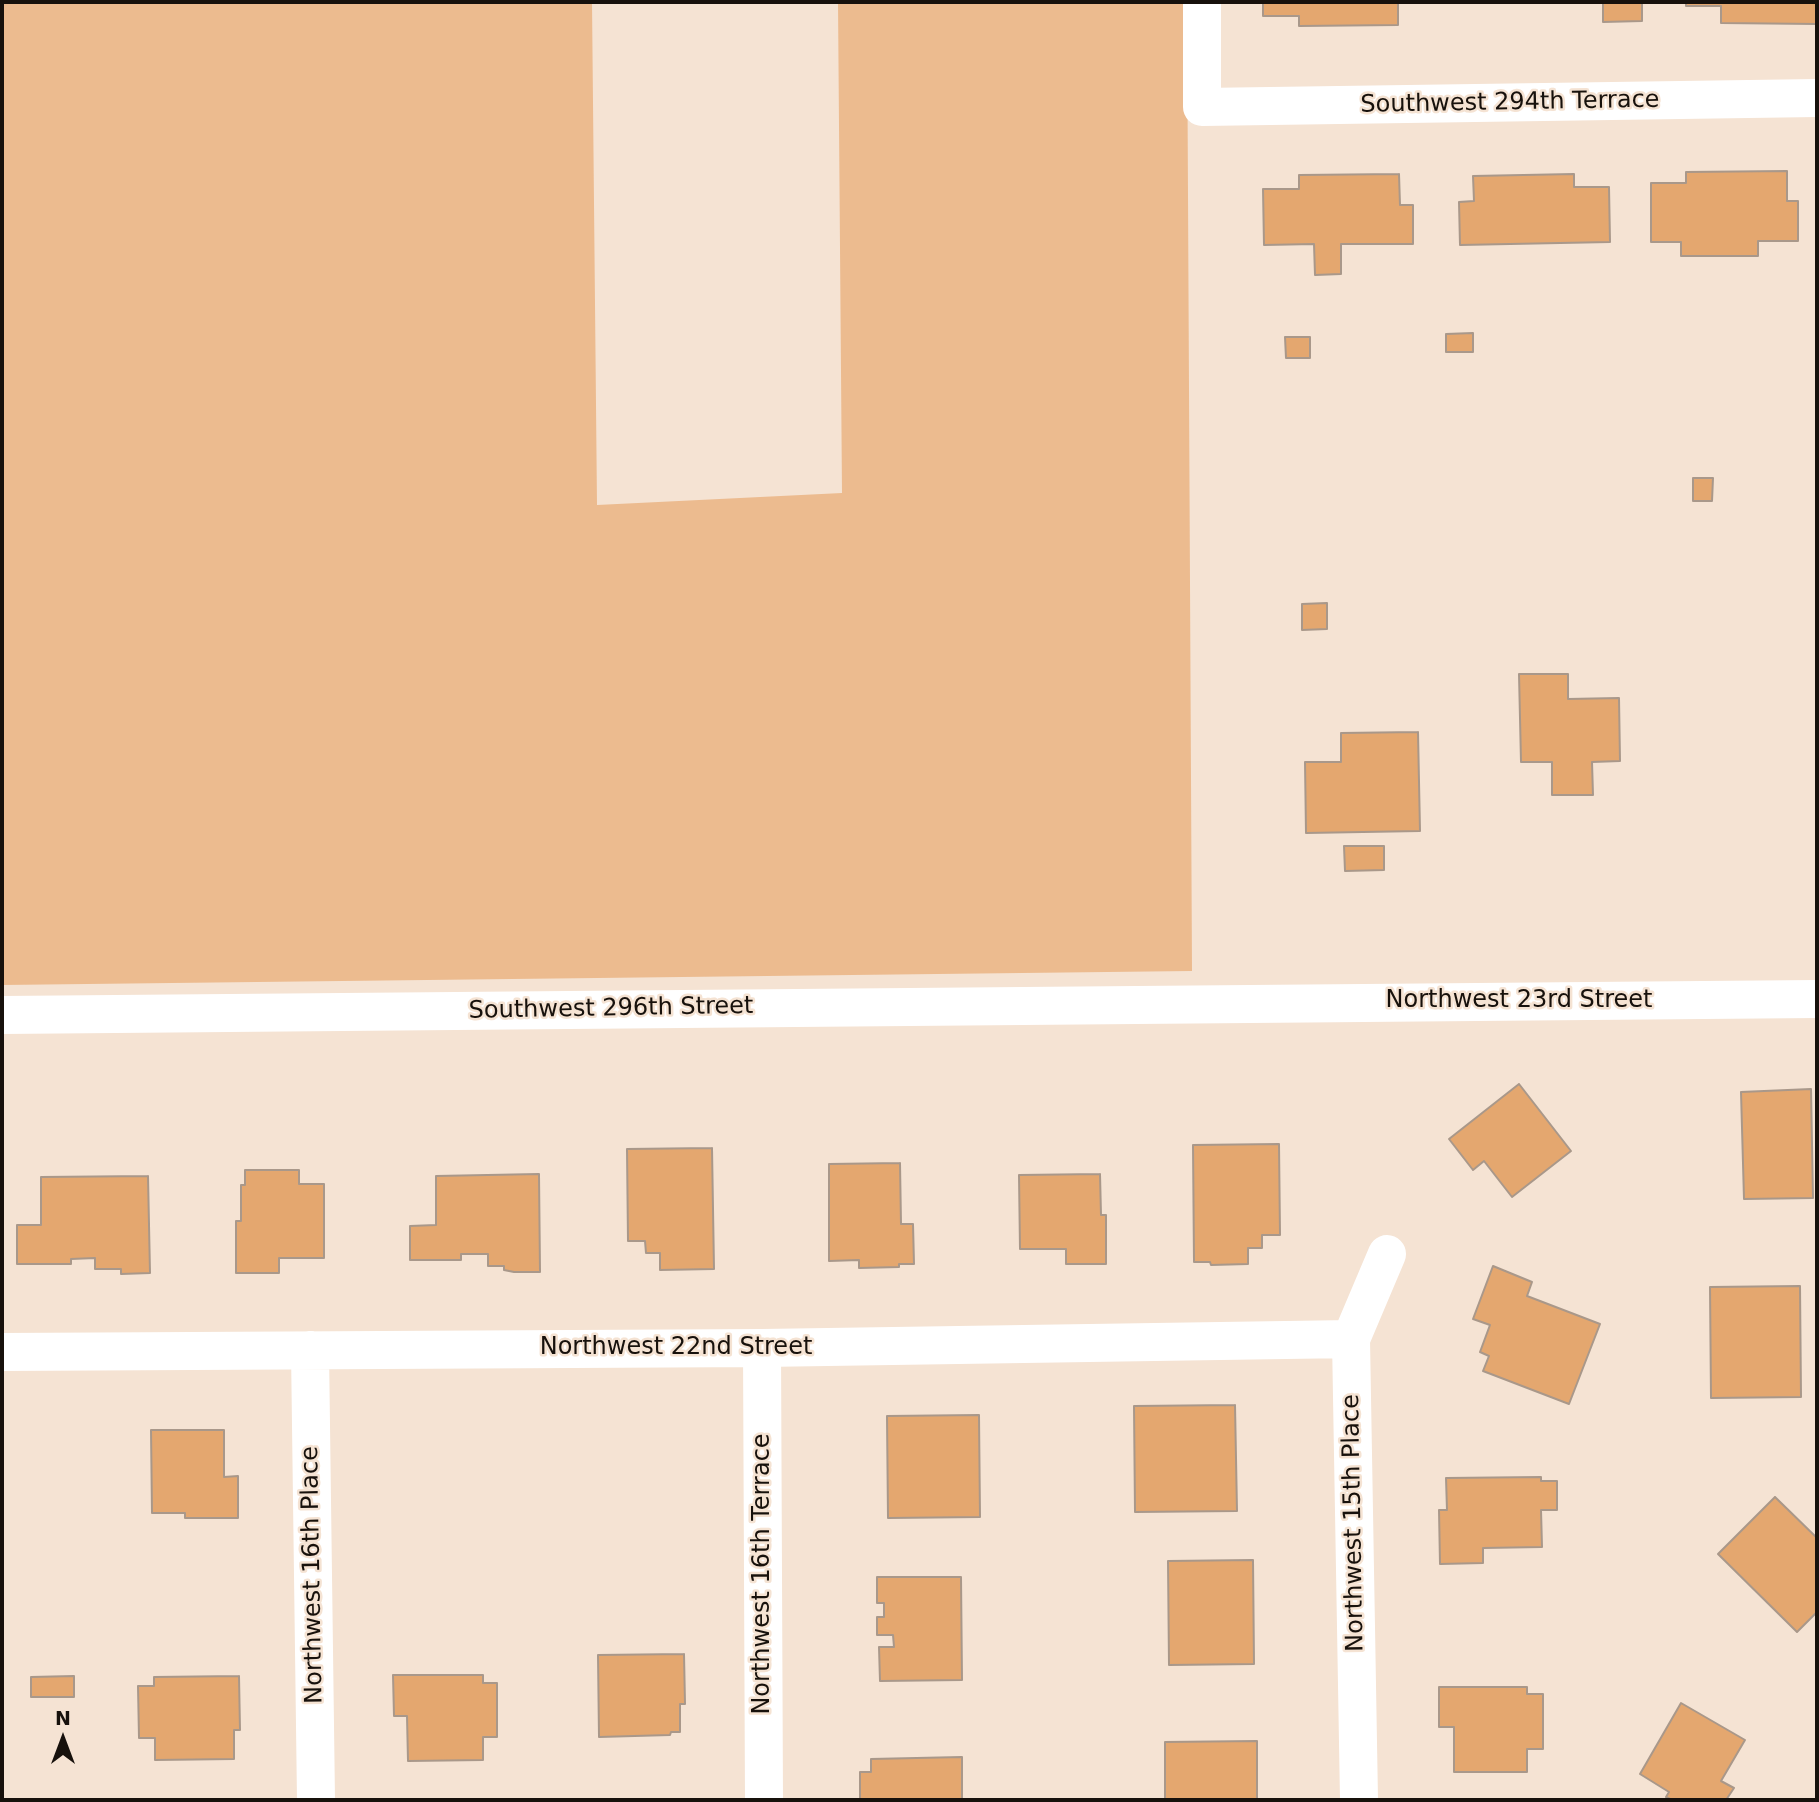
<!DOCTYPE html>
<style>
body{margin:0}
#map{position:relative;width:1819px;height:1802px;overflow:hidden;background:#f5e3d3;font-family:"DejaVu Sans",sans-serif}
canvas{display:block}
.frame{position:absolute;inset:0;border:4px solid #17110c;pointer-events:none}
.north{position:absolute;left:28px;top:1704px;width:70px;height:70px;-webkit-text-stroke:5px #f5e3d3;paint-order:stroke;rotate:0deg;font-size:19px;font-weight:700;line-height:28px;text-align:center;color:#17110c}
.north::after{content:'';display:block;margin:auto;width:24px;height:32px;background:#17110c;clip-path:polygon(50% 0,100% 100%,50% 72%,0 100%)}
</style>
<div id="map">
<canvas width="1819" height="1802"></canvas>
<div class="frame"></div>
<div class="north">N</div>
</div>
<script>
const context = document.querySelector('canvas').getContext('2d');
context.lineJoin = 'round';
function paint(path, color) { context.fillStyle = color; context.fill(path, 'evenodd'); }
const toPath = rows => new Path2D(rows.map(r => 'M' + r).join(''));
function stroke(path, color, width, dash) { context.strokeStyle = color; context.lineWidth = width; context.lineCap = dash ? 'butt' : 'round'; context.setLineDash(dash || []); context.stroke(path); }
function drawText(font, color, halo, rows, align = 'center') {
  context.font = font + ' "DejaVu Sans",sans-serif'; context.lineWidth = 5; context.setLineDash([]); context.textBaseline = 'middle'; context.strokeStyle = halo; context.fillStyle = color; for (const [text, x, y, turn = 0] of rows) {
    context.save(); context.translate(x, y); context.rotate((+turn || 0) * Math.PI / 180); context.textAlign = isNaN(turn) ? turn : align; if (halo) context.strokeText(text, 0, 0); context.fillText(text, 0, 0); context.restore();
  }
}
const green = toPath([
 [2,2,592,2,597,505,842,493,838,2,1187,2,1192,971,2,985]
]);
const building = toPath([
 [1263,2,1398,2,1398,25,1299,26,1299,16,1263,16,1263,2],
 [1527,2,1642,2,1642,21,1603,22,1603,2,1527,2],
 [1686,2,1817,2,1817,24,1721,23,1721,6,1686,6,1686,2],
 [1787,171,1787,201,1798,201,1798,241,1758,241,1758,256,1681,256,1681,242,1651,242,1651,183,1686,183,1686,172,1787,171],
 [1399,174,1400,205,1413,205,1413,244,1341,244,1341,274,1315,275,1314,244,1264,245,1263,189,1299,189,1299,175,1399,174],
 [1574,174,1574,187,1609,187,1610,242,1460,245,1459,202,1474,201,1473,176,1574,174],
 [1473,333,1473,352,1446,352,1446,334,1473,333],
 [1285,337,1310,337,1310,358,1286,358,1285,337],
 [1693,478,1713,478,1712,501,1693,501,1693,478],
 [1327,603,1327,629,1302,630,1302,604,1327,603],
 [1519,674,1568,674,1568,699,1619,698,1620,761,1592,762,1593,795,1552,795,1552,762,1521,762,1519,674],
 [1418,732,1420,831,1306,833,1305,762,1341,762,1341,733,1418,732],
 [1344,846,1384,846,1384,870,1345,871,1344,846],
 [1519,1084,1571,1151,1512,1197,1484,1161,1473,1170,1449,1139,1519,1084],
 [1811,1089,1813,1198,1744,1199,1741,1092,1811,1089],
 [1279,1144,1280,1235,1262,1235,1262,1248,1248,1248,1248,1264,1211,1265,1210,1262,1194,1262,1193,1145,1279,1144],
 [712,1148,714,1269,660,1270,660,1253,646,1253,645,1241,628,1241,627,1149,712,1148],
 [900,1163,901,1224,913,1224,914,1264,899,1264,899,1267,859,1268,859,1260,829,1261,829,1164,900,1163],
 [245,1170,299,1170,299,1184,324,1184,324,1258,279,1258,279,1273,236,1273,236,1221,241,1221,241,1185,245,1185,245,1170],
 [539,1174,540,1272,514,1272,504,1270,504,1266,488,1266,488,1254,461,1254,461,1260,410,1260,410,1226,436,1225,436,1176,539,1174],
 [1100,1174,1101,1215,1106,1215,1106,1264,1066,1264,1066,1249,1020,1249,1019,1175,1100,1174],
 [148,1176,150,1273,121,1274,121,1269,95,1269,95,1258,71,1259,71,1264,17,1264,17,1225,41,1225,41,1177,148,1176],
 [1493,1266,1532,1282,1527,1296,1600,1324,1569,1404,1483,1371,1489,1356,1480,1352,1490,1325,1473,1319,1493,1266],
 [1800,1286,1801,1397,1711,1398,1710,1287,1800,1286],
 [1235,1405,1237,1511,1135,1512,1134,1406,1235,1405],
 [979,1415,980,1517,888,1518,887,1416,979,1415],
 [151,1430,224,1430,224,1477,238,1476,238,1518,185,1518,185,1513,152,1513,151,1430],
 [1541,1477,1541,1481,1557,1481,1557,1510,1541,1510,1542,1547,1483,1548,1483,1563,1440,1564,1439,1510,1447,1510,1446,1478,1541,1477],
 [1775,1497,1817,1538,1817,1612,1797,1632,1718,1554,1775,1497],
 [1253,1560,1254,1664,1169,1665,1168,1561,1253,1560],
 [877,1577,961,1577,962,1680,880,1681,879,1647,894,1647,893,1635,877,1635,877,1617,884,1617,884,1603,877,1603,877,1577],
 [684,1654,685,1704,680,1704,680,1732,671,1732,670,1735,599,1737,598,1655,684,1654],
 [393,1675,483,1675,483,1683,497,1683,497,1737,483,1737,483,1760,408,1761,407,1716,394,1716,393,1675],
 [74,1676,74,1697,31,1697,31,1677,74,1676],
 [239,1676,240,1730,234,1730,234,1759,155,1760,155,1738,139,1738,138,1686,154,1686,154,1677,239,1676],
 [1439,1687,1527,1687,1527,1694,1543,1694,1543,1749,1527,1749,1527,1772,1454,1772,1454,1727,1439,1727,1439,1687],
 [1681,1703,1745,1740,1721,1781,1734,1788,1726,1800,1672,1800,1666,1797,1669,1792,1640,1774,1681,1703],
 [1257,1741,1257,1800,1165,1800,1165,1742,1257,1741],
 [962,1757,962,1800,860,1800,860,1772,871,1772,871,1759,962,1757]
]);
const minor = toPath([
 [1202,2,1202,107,1817,98],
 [762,1348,764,1800],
 [310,1350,316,1800],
 [2,1352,762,1348,1351,1339],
 [1359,1800,1351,1339,1387,1254]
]);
const tertiary = toPath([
 [2,1015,1817,999]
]);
const streetNames = [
 ["Southwest 294th Terrace",1510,103,-1],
 ["Northwest 23rd Street",1519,1001],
 ["Southwest 296th Street",611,1009,-1],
 ["Northwest 22nd Street",676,1348],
 ["Northwest 15th Place",1354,1523,-91],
 ["Northwest 16th Terrace",763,1574,-90],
 ["Northwest 16th Place",313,1575,-91]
];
paint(green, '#ecbb8f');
paint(building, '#e4a76f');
stroke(building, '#a9988a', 2);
stroke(minor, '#fff', 38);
stroke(tertiary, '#fff', 38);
drawText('24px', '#17110c', '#f5e3d3', streetNames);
</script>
